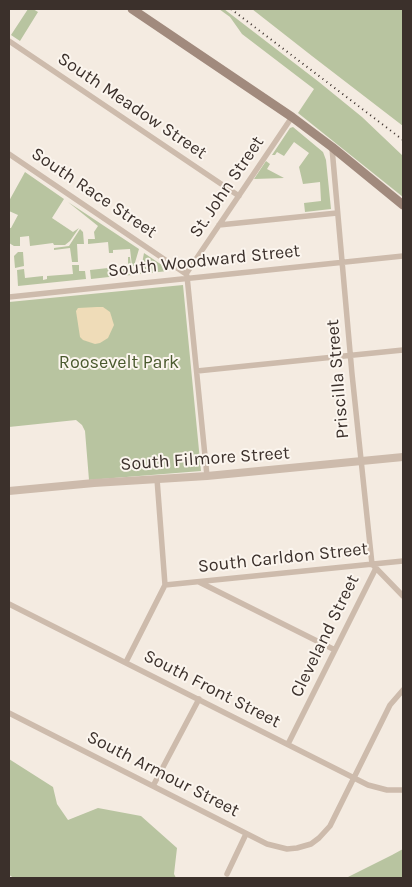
<!DOCTYPE html>
<style>
body{margin:0}
#map{position:relative;width:412px;height:887px;overflow:hidden;background:#f4ebe1;font-family:Karla,sans-serif}
canvas{display:block}
.frame{position:absolute;inset:0;border:10px solid #3b302b;pointer-events:none}
</style>
<div id="map">
<canvas width="412" height="887"></canvas>
<div class="frame"></div>
</div>
<script>
const context = document.querySelector('canvas').getContext('2d');
context.lineJoin = 'round';
function paint(path, color) { context.fillStyle = color; context.fill(path, 'evenodd'); }
const toPath = rows => new Path2D(rows.map(r => 'M' + r).join(''));
function stroke(path, color, width, dash) { context.strokeStyle = color; context.lineWidth = width; context.lineCap = dash ? 'butt' : 'round'; context.setLineDash(dash || []); context.stroke(path); }
function drawText(font, color, halo, rows, align = 'center') {
  context.font = font + ' Karla,sans-serif'; context.lineWidth = 4; context.setLineDash([]); context.textBaseline = 'middle'; context.strokeStyle = halo; context.fillStyle = color; for (const [text, x, y, turn = 0] of rows) {
    context.save(); context.translate(x, y); context.rotate((+turn || 0) * Math.PI / 180); context.textAlign = isNaN(turn) ? turn : align; if (halo) context.strokeText(text, 0, 0); context.fillText(text, 0, 0); context.restore();
  }
}
const green = toPath([
 [28,9,33,9,38,12,20,41,11,35],
 [219,9,224,9,319,82,362,117,403,156,403,197,298,113,314,89,242,34,230,17],
 [252,9,403,9,403,126,312,56],
 [293,127,323,152,326,160,331,209,305,212,304,203,321,201,320,182,303,184,299,167,309,153,294,142,284,156,277,152,275,155,272,155,290,128],
 [266,161,270,164,267,169,284,178,254,179],
 [25,172,64,199,52,218,73,232,79,228,70,241,65,245,54,245,53,243,30,246,29,236,20,237,20,246,14,246,9,243,9,228,11,228,18,215,9,211,9,201],
 [68,202,139,249,134,266,132,266,130,249,113,250,113,253,109,253,108,242,88,244,88,239,95,239,94,232,98,226],
 [80,229,83,232,84,244,77,244,78,262,72,262,70,248,54,250,54,248,69,246],
 [18,252,23,252,24,266,15,268,14,256],
 [144,253,162,265,168,271,140,274],
 [128,257,130,257,132,275,120,276,119,268,127,268,128,266],
 [72,265,79,265,79,271,85,271,86,279,18,286,17,270,24,269,25,278,43,276,43,280,47,279,47,276,73,274],
 [117,267,118,276,91,279,90,270],
 [183,285,201,471,89,480,85,431,82,425,76,420,9,427,9,302],
 [9,759,53,787,57,804,68,820,98,808,141,816,177,848,174,874,176,878,14,878,9,875],
 [403,849,403,878,346,878,392,855]
]);
const sand = toPath([
 [97,307,103,307,110,312,114,325,108,338,100,343,95,344,83,340,80,337,76,311,78,308]
]);
const minor = toPath([
 [9,41,239,196],
 [332,148,352,374,372,564,403,596],
 [9,154,186,274],
 [219,225,337,213],
 [186,274,292,117],
 [187,276,207,476],
 [9,297,403,256],
 [197,371,403,350],
 [199,582,335,650],
 [165,585,403,561],
 [9,604,368,785,387,790,403,790],
 [126,662,165,585,157,479],
 [9,713,267,844,287,849,297,848,311,844,319,838,330,826,390,705,403,690],
 [288,744,376,568],
 [153,786,199,699],
 [227,874,246,834]
]);
const tertiary = toPath([
 [9,491,94,483,207,476,403,457]
]);
const secondary = toPath([
 [132,9,292,117,332,147,403,205]
]);
const rail = toPath([
 [231,9,403,140]
]);
const streetNames = [
 ["South Meadow Street",132,106,34],
 ["St. John Street",227,187,-56],
 ["South Race Street",94,193,34],
 ["South Woodward Street",204,261,-6],
 ["Priscilla Street",338,379,-95],
 ["South Filmore Street",205,459,-4],
 ["South Carldon Street",283,558,-6],
 ["Cleveland Street",325,636,-64],
 ["South Front Street",212,689,27],
 ["South Armour Street",163,774,27]
];
const parkNames = [
 ["Roosevelt Park",119,363]
];
paint(green, '#b8c4a0');
paint(sand, '#efdcb8');
stroke(minor, '#cdbbac', 5.5);
stroke(tertiary, '#cdbbac', 8);
stroke(secondary, '#a18a7d', 9);
stroke(rail, '#3b302b', 2, [1, 4]);
drawText('18px', '#3b302b', '#fbf5ee', streetNames);
drawText('18px', '#4a5a2e', '#fbf5ee', parkNames);
</script>
